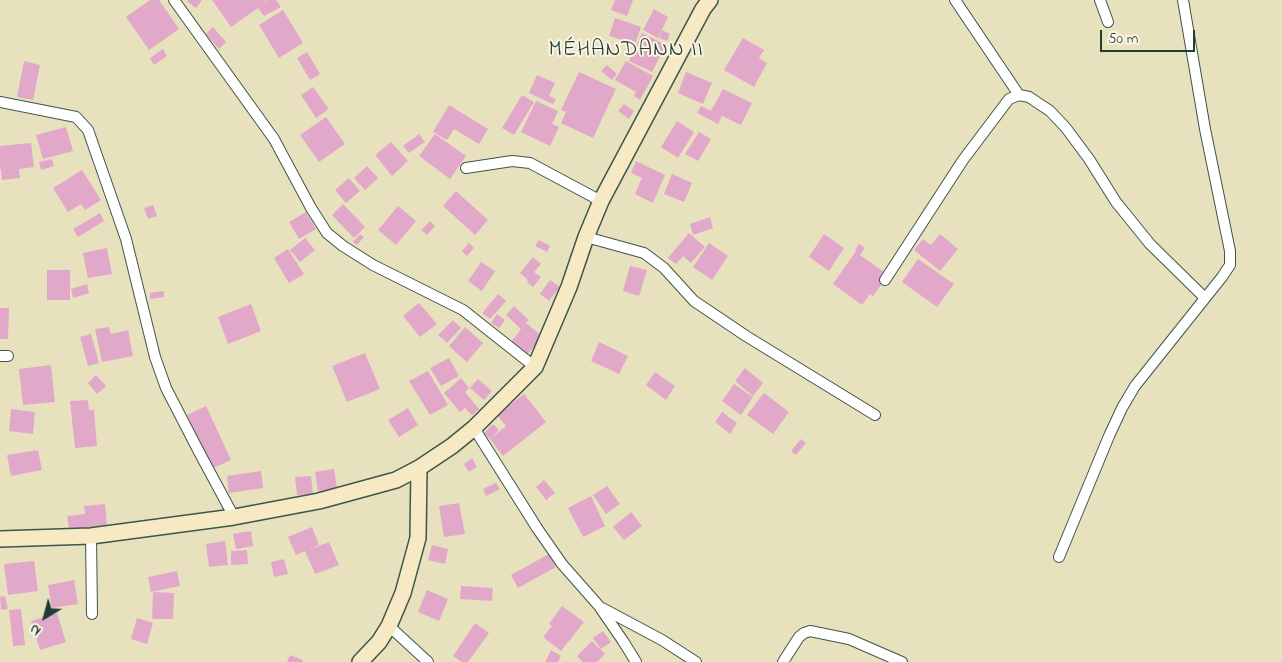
<!DOCTYPE html>
<meta charset="utf-8">
<style>
body{margin:0}
#map{position:relative;width:1282px;height:662px;overflow:hidden;background:#e8e1be;font-family:"Indie Flower",sans-serif}
canvas{display:block}
.north{position:absolute;left:20px;top:592px;width:50px;height:50px;-webkit-text-stroke:4px #fcf5e5;paint-order:stroke;rotate:217deg;font-size:14px;font-weight:700;line-height:20px;text-align:center;color:#1f3d34}
.north::after{content:'';display:block;margin:auto;width:18px;height:22px;background:#1f3d34;clip-path:polygon(50% 0,100% 100%,50% 72%,0 100%)}
.scale{position:absolute;left:1100px;top:30px;width:95px;height:22px;box-sizing:border-box;border:2px solid #1f3d34;border-top:0;padding-left:6px;font-size:15px;line-height:18px;white-space:nowrap;color:#1f3d34;-webkit-text-stroke:4px #fcf5e5;paint-order:stroke}
</style>
<div id="map">
<canvas width="1282" height="662"></canvas>
<div class="north">N</div>
<div class="scale">50 m</div>
</div>
<script>
const context = document.querySelector('canvas').getContext('2d');
context.lineJoin = 'round';
function paint(path, color) { context.fillStyle = color; context.fill(path, 'evenodd'); }
const toPath = rows => new Path2D(rows.map(r => 'M' + r).join(''));
function stroke(path, color, width, dash) { context.strokeStyle = color; context.lineWidth = width; context.lineCap = dash ? 'butt' : 'round'; context.setLineDash(dash || []); context.stroke(path); }
function drawText(font, color, halo, rows, align = 'center') {
  context.font = font + ' "Indie Flower",sans-serif'; context.lineWidth = 4; context.setLineDash([]); context.textBaseline = 'middle'; context.strokeStyle = halo; context.fillStyle = color; for (const [text, x, y, turn = 0] of rows) {
    context.save(); context.translate(x, y); context.rotate((+turn || 0) * Math.PI / 180); context.textAlign = isNaN(turn) ? turn : align; if (halo) context.strokeText(text, 0, 0); context.fillText(text, 0, 0); context.restore();
  }
}
const building = toPath([
 [150,0,159,0,179,29,149,50,126,17],
 [188,0,202,0,196,8,187,1],
 [212,0,265,0,269,5,266,0,276,0,281,7,264,16,258,8,231,27],
 [615,0,633,0,627,16,611,10],
 [654,9,668,17,658,38,643,30],
 [283,10,303,43,279,58,259,25],
 [615,18,641,27,635,44,609,36],
 [213,27,226,42,219,49,206,34],
 [662,30,670,34,667,41,659,38],
 [642,33,666,45,652,72,629,61],
 [743,38,764,50,759,58,767,63,754,87,724,70],
 [163,49,167,56,154,65,150,58],
 [307,52,320,74,310,80,297,58],
 [24,61,40,65,33,100,17,97],
 [626,61,653,76,640,100,634,96,636,92,615,80],
 [607,65,617,74,612,80,601,71],
 [579,72,616,89,593,138,561,123,566,112,561,110],
 [686,72,712,83,703,104,678,93],
 [537,75,555,83,549,96,556,99,553,104,529,93],
 [313,87,329,109,316,118,301,95],
 [723,89,752,103,741,125,722,116,718,124,697,113,701,106,711,111],
 [522,95,534,102,514,135,502,128],
 [536,101,558,111,552,124,559,127,550,146,521,132],
 [624,104,634,111,629,119,618,111],
 [449,105,488,129,479,144,454,129,447,140,433,132],
 [326,117,345,144,319,162,300,135],
 [677,121,694,132,678,158,661,147],
 [66,127,73,151,43,159,36,135],
 [699,132,711,139,698,161,685,154],
 [419,134,425,142,409,153,403,146],
 [435,134,466,156,450,179,419,156],
 [391,142,408,161,392,176,375,155],
 [31,143,34,167,19,169,20,178,2,180,1,169,0,170,0,146],
 [52,159,54,166,41,170,39,162],
 [636,161,665,175,653,203,635,194,642,178,631,173],
 [367,166,378,178,365,190,354,178],
 [82,170,101,200,85,210,81,204,68,212,53,188],
 [672,174,692,183,684,202,664,194],
 [349,178,360,191,346,203,335,190],
 [456,191,488,220,475,235,443,206],
 [343,204,365,227,354,238,332,215],
 [153,205,157,216,148,219,144,208],
 [398,206,416,221,396,245,378,230],
 [306,212,316,229,299,239,289,222],
 [100,213,104,221,78,237,73,229],
 [710,217,713,228,693,235,690,224],
 [430,221,435,226,427,235,421,230],
 [689,233,705,247,691,263,683,256,676,264,668,258],
 [360,234,364,237,357,245,353,242],
 [824,234,844,248,829,271,809,257],
 [940,234,958,249,940,271,914,250,923,239,931,245],
 [305,238,315,250,300,262,290,250],
 [539,240,550,246,547,252,535,246],
 [469,243,474,248,467,256,462,251],
 [709,243,728,256,712,280,693,267],
 [859,244,865,248,860,255,888,275,873,296,870,294,862,305,833,284,856,251,855,250],
 [107,248,112,274,88,278,83,253],
 [288,249,304,274,289,283,274,258],
 [533,257,541,264,534,272,541,277,533,287,527,282,528,280,520,273],
 [918,259,954,284,937,307,902,282],
 [481,262,495,271,482,291,468,281],
 [630,266,647,270,639,296,623,291],
 [47,270,70,270,70,300,47,300],
 [550,280,560,287,549,301,540,294],
 [87,284,89,293,73,298,71,289],
 [164,291,164,297,150,299,150,293],
 [498,294,506,301,490,319,482,313],
 [419,303,437,324,420,337,403,316],
 [251,304,261,331,228,344,218,317],
 [514,306,529,320,526,323,542,336,527,355,511,342,521,329,506,315],
 [0,308,9,308,8,339,0,339],
 [497,314,505,320,499,328,491,323],
 [453,320,461,328,447,343,438,335],
 [109,327,111,334,128,330,133,356,102,362,95,329],
 [465,327,483,343,467,362,449,346],
 [91,334,99,363,88,366,80,337],
 [599,342,628,356,619,374,591,361],
 [365,353,380,389,347,402,332,366],
 [449,358,459,376,441,386,430,368],
 [51,365,55,402,23,405,19,369],
 [745,368,763,383,753,396,735,381],
 [428,371,448,405,430,415,409,381],
 [655,372,675,386,666,400,646,385],
 [96,375,106,386,97,394,88,383],
 [461,378,469,388,465,392,479,409,472,415,465,408,460,412,444,393],
 [478,379,492,391,484,400,470,388],
 [734,384,753,397,741,415,722,401],
 [764,393,789,412,773,434,747,415],
 [524,394,546,422,503,456,490,439,506,426,497,415],
 [88,400,89,410,94,410,97,446,75,448,70,401],
 [206,406,231,460,211,469,187,415],
 [408,408,418,425,399,437,388,420],
 [11,409,35,412,33,434,9,431],
 [722,412,737,423,730,434,715,422],
 [493,424,499,430,490,439,484,433],
 [801,439,806,443,796,455,791,451],
 [38,450,42,470,11,476,7,455],
 [472,458,477,467,469,472,464,464],
 [334,469,337,488,318,491,315,472],
 [261,471,263,488,229,493,227,476],
 [311,476,313,494,297,495,295,477],
 [544,480,555,493,546,500,536,487],
 [496,483,500,489,486,496,483,489],
 [607,486,620,504,606,514,593,495],
 [591,496,605,526,583,537,568,508],
 [459,503,465,534,444,537,439,506],
 [105,504,107,526,69,529,67,516,85,514,84,506],
 [631,512,642,526,624,540,613,527],
 [312,527,319,545,309,550,329,542,339,565,315,574,305,551,296,555,288,537],
 [251,531,253,546,236,549,233,534],
 [225,541,228,565,209,567,206,544],
 [432,545,448,549,445,564,428,560],
 [247,550,248,564,231,565,231,551],
 [549,554,556,567,518,588,511,575],
 [284,559,288,574,274,577,271,562],
 [34,561,38,591,8,595,4,564],
 [177,571,180,586,151,592,148,577],
 [74,580,78,604,52,608,48,585],
 [461,586,493,588,492,601,460,599],
 [427,590,448,599,439,621,418,612],
 [153,592,174,593,173,619,152,619],
 [5,596,8,609,1,610,0,597],
 [562,606,584,622,561,651,543,637,552,626,549,624],
 [21,609,25,645,13,646,9,610],
 [57,613,66,642,40,650,31,621],
 [137,618,153,623,147,644,131,639],
 [475,623,489,633,468,662,462,662,453,656],
 [603,631,611,642,601,649,593,638],
 [592,641,605,654,597,662,583,662,577,656],
 [551,650,561,656,558,662,545,662],
 [290,655,303,660,302,662,287,662]
]);
const street = toPath([
 [174,0,274,139,311,208,327,233,343,246,373,265,463,310,535,367],
 [955,0,1019,95],
 [1100,0,1108,22],
 [0,102,76,117,88,130,126,239,155,357,166,388,198,450,234,517],
 [466,168,512,161,530,163,601,201],
 [586,237,644,253,664,268,694,301,746,336,875,415],
 [885,280,963,160,1009,99,1019,95,1029,97,1050,111,1066,128,1089,159,1116,202,1150,244,1205,298],
 [0,356,8,356],
 [474,428,537,528,562,564,599,606,623,641,636,662],
 [91,536,92,614],
 [1059,557,1109,436,1122,408,1135,386,1222,277,1230,265,1230,251,1205,129,1183,0],
 [602,608,662,640,696,662],
 [389,626,428,662],
 [783,662,799,637,804,633,810,631,849,639,902,662]
]);
const secondary = toPath([
 [0,539,91,536,234,517,319,501,396,480,419,468,452,446,474,428,535,367,569,287,586,237,601,201,703,9,710,0],
 [360,662,379,642,389,626,403,593,418,538,419,468]
]);
const quarterNames = [
 ["MÉHANDANN II",626,51]
];
paint(building, '#e2a8ca');
stroke(street, '#3d5649', 12);
stroke(secondary, '#3d5649', 18);
stroke(street, '#fff', 10);
stroke(secondary, '#f6e9c3', 15);
context.letterSpacing = '1px';
drawText('22px', '#1f3d34', '#fcf5e5', quarterNames);
context.letterSpacing = '0px';
</script>
